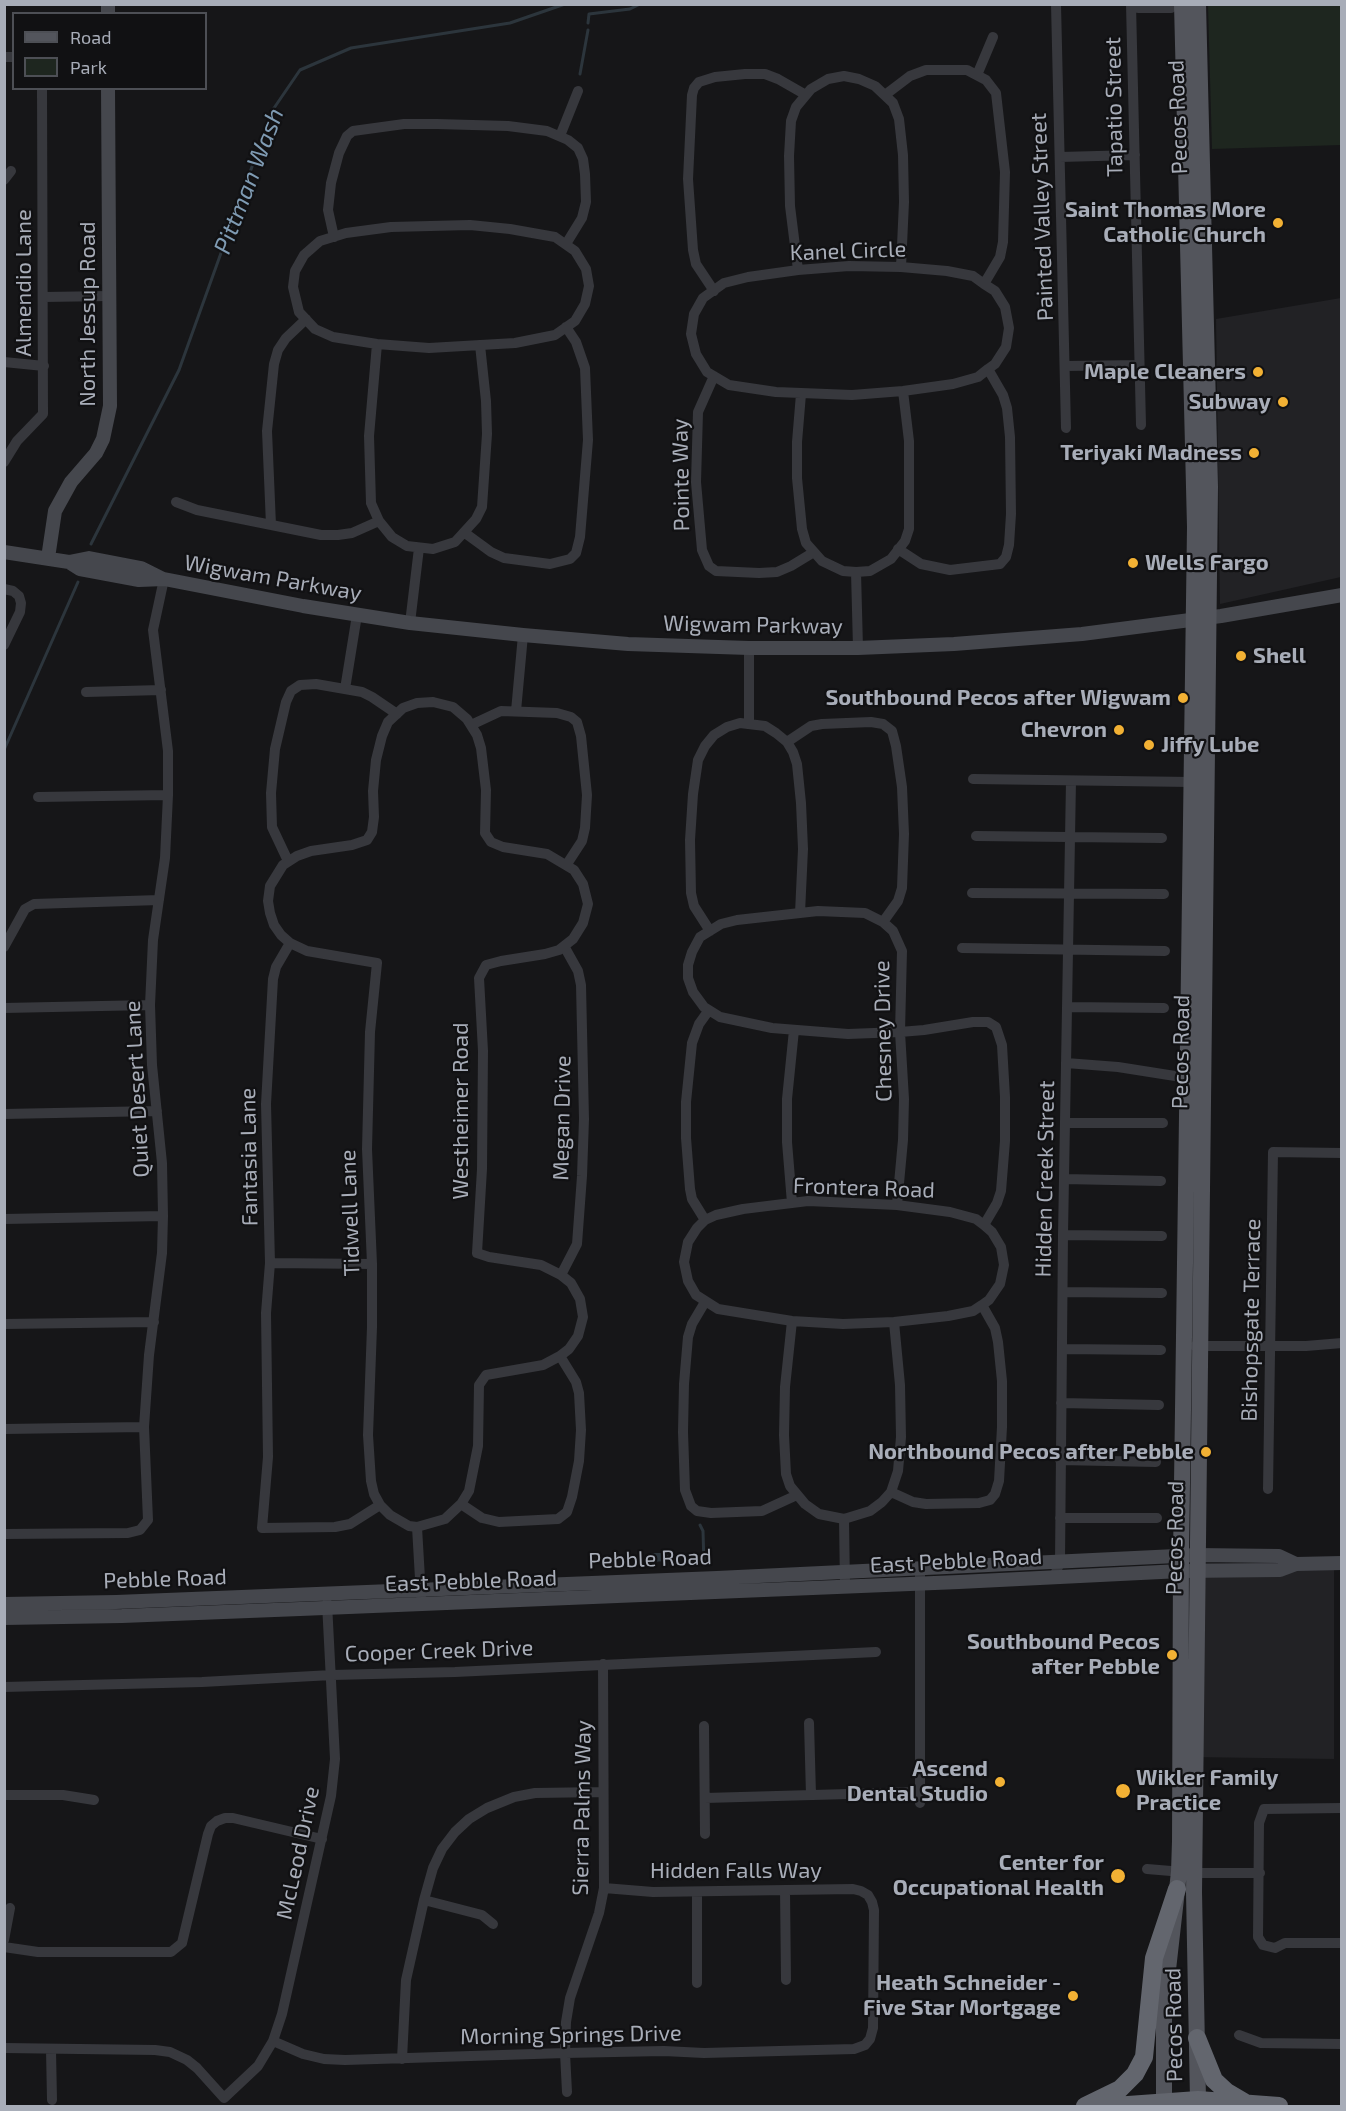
<!DOCTYPE html>
<style>
body{margin:0}
#map{position:relative;width:1346px;height:2111px;overflow:hidden;background:#161618;font-family:"Exo 2",sans-serif}
canvas{display:block}
.frame{position:absolute;inset:0;border:6px solid #a8adb8;pointer-events:none}
.legend{position:absolute;left:12px;top:12px;width:195px;height:78px;box-sizing:border-box;background:#111113;border:2px solid #4d4f55;margin:0;padding:8px 10px;list-style:none;font-size:18px;color:#a8adb8}
.legend li{display:flex;align-items:center;gap:12px;height:30px}
.legend b{width:30px;border:2px solid #4d4f55}
</style>
<div id="map">
<canvas width="1346" height="2111"></canvas>
<div class="frame"></div>
<ul class="legend">
<li><b style="height:8px;background:#53555c"></b>Road</li>
<li><b style="height:16px;background:#1e261f"></b>Park</li>
</ul>
</div>
<script>
const context = document.querySelector('canvas').getContext('2d');
context.lineJoin = 'round';
function paint(path, color) { context.fillStyle = color; context.fill(path, 'evenodd'); }
const toPath = rows => new Path2D(rows.map(r => 'M' + r).join(''));
function stroke(path, color, width, dash) { context.strokeStyle = color; context.lineWidth = width; context.lineCap = dash ? 'butt' : 'round'; context.setLineDash(dash || []); context.stroke(path); }
function drawText(font, color, halo, rows, align = 'center') {
  context.font = font + ' "Exo 2",sans-serif'; context.lineWidth = 4.5; context.setLineDash([]); context.textBaseline = 'middle'; context.strokeStyle = halo; context.fillStyle = color; for (const [text, x, y, turn = 0] of rows) {
    context.save(); context.translate(x, y); context.rotate((+turn || 0) * Math.PI / 180); context.textAlign = isNaN(turn) ? turn : align; if (halo) context.strokeText(text, 0, 0); context.fillText(text, 0, 0); context.restore();
  }
}
const built = toPath([
 [1341,298,1341,577,1220,604,1216,319],
 [1190,1563,1334,1563,1334,1759,1191,1757]
]);
const green = toPath([
 [1208,5,1341,5,1341,145,1212,149]
]);
const water = toPath([
 [650,1553,666,1553,669,1557,668,1561,650,1562]
]);
const stream = toPath([
 [588,23,589,14,630,9,640,4],
 [580,74,588,30],
 [91,544,179,370,272,111,300,70,351,48,510,23,565,4],
 [4,750,78,582],
 [700,1525,703,1531,704,1565]
]);
const street = toPath([
 [1056,4,1066,428],
 [1131,4,1141,425],
 [1134,4,1138,8,1171,8,1176,4],
 [4,57,14,57],
 [977,75,993,37],
 [885,95,910,76,926,70,967,70,986,80,996,93,1005,172,1003,242,1000,257,984,284,995,291,1005,307,1009,328,1006,347,995,364,988,369,1003,395,1007,408,1010,437,1011,514,1009,545,1006,557,1000,564,950,570,921,564,898,549],
 [560,136,578,91],
 [1060,157,1135,155],
 [4,180,11,171],
 [470,225,510,229,555,237,575,251,586,269,589,286,585,304,575,321,555,335,515,343,429,348,377,344,333,337,315,329,299,312,293,287,295,271,304,255,320,241,346,233,391,227,470,225],
 [334,237,328,210,331,183,339,153,347,136,353,131,404,124,437,124,508,126,547,131,568,140,578,148,583,159,585,174,586,202,582,218,566,244],
 [798,270,790,206,789,156,791,121,796,107,811,89,828,79,844,76,859,79,875,86,893,103,899,119,903,155,904,202,901,267],
 [984,284,973,276,947,271,901,267,849,266,798,270,748,277,724,283,703,298,694,314,691,334,696,354,707,372,729,385,776,392,852,395,903,391,953,384,978,377,988,369],
 [714,291,696,264,693,250,688,179,692,95,694,88,699,82,715,77,745,74,765,74,778,79,806,95],
 [44,297,109,296],
 [377,344,369,436,371,503,379,521,392,537,407,546,433,549,455,542,476,519,482,507,487,434,486,401,480,345],
 [4,362,44,366],
 [1066,366,1139,365],
 [714,376,698,412,696,482,702,550,709,566,716,571,759,573,777,572,791,566,814,552],
 [801,394,797,442,797,478,802,529,806,543,822,561,843,571,856,572,870,571,891,559,905,541,909,529,909,441,903,391],
 [4,462,17,441,43,414,42,88],
 [176,502,197,510,321,535,338,535,352,533,379,521],
 [271,525,267,431,274,364,278,350,286,338,306,319],
 [465,533,491,552,504,558,550,564,570,559,576,553,580,537,588,440,585,368,576,342,566,327],
 [856,572,858,648],
 [4,589,13,591,19,596,21,603,20,612,4,645],
 [410,623,419,548],
 [345,689,357,615],
 [86,692,161,690],
 [433,702,453,707,467,719,477,735,481,748,486,790,485,833,491,842,503,847,547,854,574,870,583,884,588,904,583,923,573,939,559,950,545,954,501,961,486,965,479,978,483,1051,482,1169,477,1253,489,1257,541,1265,561,1275,571,1283,580,1299,583,1317,578,1336,569,1349,560,1356,543,1365,486,1375,479,1385,478,1446,469,1491,461,1504,445,1519,417,1527,409,1526,390,1515,380,1505,374,1494,371,1481,368,1435,372,1327,372,1264,367,1149,370,1032,377,963,307,951,290,943,281,935,274,925,270,913,268,901,270,886,283,865,297,856,311,851,352,845,367,840,372,832,374,817,373,791,376,760,382,736,388,722,403,708,417,703,433,702],
 [516,711,523,635],
 [749,724,749,648],
 [471,725,501,711,557,713,571,717,577,722,581,736,587,795,585,828,582,841,567,864],
 [787,742,811,726,822,724,871,722,883,724,892,731,896,746,902,787,904,834,902,888,898,901,883,922],
 [973,779,1191,782],
 [38,797,168,795],
 [976,836,1162,838],
 [288,861,272,827,271,793,275,749,286,702,291,691,300,685,316,684,362,692,372,697,397,714],
 [972,893,1164,894],
 [710,931,694,906,691,893,690,840,693,794,698,760,705,746,714,735,727,727,740,723,765,726,776,733,787,742,793,752,797,764,801,803,803,849,800,913],
 [290,943,276,967,273,979,266,1104,270,1263,266,1313,268,1457,262,1528,335,1527,350,1524,380,1505],
 [4,947,25,909,34,904,159,900],
 [962,948,1165,951],
 [1067,1007,1164,1008],
 [4,1008,150,1005],
 [1066,1063,1118,1067,1194,1079],
 [4,1114,157,1111],
 [1065,1123,1163,1123],
 [1064,1179,1161,1181],
 [792,1203,787,1142,787,1099,794,1030],
 [4,1219,163,1216],
 [705,1220,692,1199,690,1189,686,1138,686,1102,692,1043,699,1024,709,1010],
 [1063,1235,1162,1236],
 [270,1263,372,1264],
 [561,1275,577,1244,582,1176,584,1119,581,985,578,971,564,946],
 [1063,1292,1162,1293],
 [705,1302,692,1324,688,1337,684,1384,683,1432,685,1490,691,1506,697,1511,711,1513,762,1511,797,1495],
 [982,1305,973,1311,948,1316,894,1322,843,1324,792,1321,718,1309,696,1295,688,1281,684,1262,688,1242,697,1228,705,1220,716,1215,743,1209,808,1201,897,1205,950,1212,976,1219,984,1225],
 [792,1321,785,1387,784,1435,786,1474,790,1486,805,1504,819,1514,844,1519,870,1511,882,1502,891,1492,898,1471,901,1437,900,1385,894,1322],
 [4,1324,154,1322],
 [1195,1346,1306,1346,1342,1343],
 [1062,1349,1161,1350],
 [1061,1403,1159,1405],
 [4,1429,144,1427],
 [1060,1460,1156,1462],
 [1268,1489,1273,1152,1342,1153],
 [891,1492,913,1502,926,1504,979,1503,990,1500,995,1494,999,1481,1002,1427,1002,1381,998,1342,995,1328,982,1305,989,1300,1000,1284,1004,1265,1001,1247,992,1232,984,1225,997,1203,1001,1191,1005,1141,1005,1097,1002,1045,996,1027,988,1022,973,1022,924,1030,900,1032,848,1034,772,1028,720,1017,704,1007,693,992,688,978,688,965,692,952,700,937,721,924,737,920,818,911,865,913,883,922,893,931,902,951,900,1032,904,1099,903,1140,897,1205],
 [461,1504,482,1518,499,1522,558,1519,567,1512,572,1497,579,1461,581,1430,579,1393,576,1382,560,1356],
 [1060,1518,1157,1518],
 [844,1519,845,1587],
 [417,1527,421,1596],
 [4,1534,128,1533,140,1530,148,1520,144,1427,149,1355,162,1253,163,1216,162,1163,152,1065,150,1005,153,940,165,858,168,795,168,751,153,630,164,579],
 [1054,1577,1060,1562,1063,1235,1071,781],
 [4,1687,202,1682,332,1675,455,1672,876,1652],
 [809,1723,811,1795],
 [704,1726,705,1834],
 [4,1795,63,1795,94,1800],
 [705,1798,920,1792],
 [920,1803,920,1569],
 [1342,1808,1264,1809,1259,1823,1258,1937,1263,1945,1275,1948,1285,1943,1342,1943],
 [1147,1869,1195,1873,1260,1873],
 [785,1890,786,1980],
 [424,1900,482,1915,493,1924],
 [4,1940,10,1908],
 [4,1947,38,1952,171,1952,182,1943,208,1834,211,1826,217,1821,225,1818,233,1818,322,1839],
 [697,1983,697,1892],
 [874,1986,916,1984],
 [1239,2035,1261,2043,1342,2044],
 [273,2041,303,2054,324,2059,345,2060,565,2053,664,2051,704,2053,854,2049,865,2045,870,2039,873,2028,874,1910,872,1902,868,1895,861,1891,853,1889,653,1892,604,1888],
 [4,2048,155,2050,170,2052,187,2060,197,2068,224,2098,258,2066,273,2041,282,2014,331,1796,335,1759,327,1603],
 [51,2050,52,2100],
 [402,2059,406,1980,424,1900,433,1868,442,1849,455,1832,469,1819,487,1808,514,1797,535,1793,603,1792],
 [567,2092,565,2053,566,2022,570,1998,599,1913,604,1888,603,1664]
]);
const secondary = toPath([
 [108,4,108,14],
 [4,552,69,562,89,558,141,568,163,579],
 [48,558,55,511,71,482,96,453,103,439,110,406,108,88],
 [69,562,80,569,139,580,164,579,303,606,410,623,523,635,628,644,749,648,858,648,954,644,1082,634,1221,616,1342,595],
 [4,1604,116,1602,717,1578,1197,1555,1279,1556,1296,1564],
 [4,1618,122,1616,300,1609,959,1582,1181,1571,1280,1570,1296,1564,1342,1563]
]);
const primary = toPath([
 [1198,4,1210,487,1194,1892,1198,2100],
 [1164,2103,1164,2005,1179,1872,1180,1841,1181,1556,1195,527,1182,4]
]);
const highway = toPath([
 [1197,2038,1214,2080,1227,2092,1244,2102],
 [1085,2106,1120,2089,1135,2074,1144,2057,1154,1958,1177,1889],
 [1114,2106,1198,2100,1279,2106]
]);
const markers = [
 [1278,223,6,"#f2b134"],
 [1258,372,6,"#f2b134"],
 [1283,402,6,"#f2b134"],
 [1254,453,6,"#f2b134"],
 [1133,563,6,"#f2b134"],
 [1241,656,6,"#f2b134"],
 [1183,698,6,"#f2b134"],
 [1119,730,6,"#f2b134"],
 [1149,745,6,"#f2b134"],
 [1206,1452,6,"#f2b134"],
 [1172,1655,6,"#f2b134"],
 [1000,1782,6,"#f2b134"],
 [1123,1791,8,"#f2b134"],
 [1118,1876,8,"#f2b134"],
 [1073,1996,6,"#f2b134"]
];
const streetNames = [
 ["Tapatio Street",1114,107,-91],
 ["Pecos Road",1178,117,-92],
 ["Painted Valley Street",1042,217,-92],
 ["Kanel Circle",848,251,-2],
 ["Almendio Lane",24,283,-90],
 ["North Jessup Road",88,314,-90],
 ["Pointe Way",681,475,-91],
 ["Wigwam Parkway",273,578,10],
 ["Wigwam Parkway",753,625,1],
 ["Chesney Drive",883,1031,-91],
 ["Pecos Road",1181,1052,-89],
 ["Quiet Desert Lane",137,1089,-93],
 ["Westheimer Road",461,1111,-90],
 ["Megan Drive",562,1118,-89],
 ["Fantasia Lane",249,1157,-91],
 ["Hidden Creek Street",1045,1179,-89],
 ["Frontera Road",864,1188,2],
 ["Tidwell Lane",350,1213,-92],
 ["Bishopsgate Terrace",1251,1320,-89],
 ["Pecos Road",1175,1538,-89],
 ["Pebble Road",650,1559,-2],
 ["East Pebble Road",956,1561,-3],
 ["Pebble Road",165,1579,-2],
 ["East Pebble Road",471,1581,-2],
 ["Cooper Creek Drive",439,1651,-2],
 ["Sierra Palms Way",582,1808,-89],
 ["McLeod Drive",298,1853,-78],
 ["Hidden Falls Way",736,1871],
 ["Pecos Road",1174,2025,-91],
 ["Morning Springs Drive",571,2035,-1]
];
const poiNames = [
 ["Saint Thomas More",1266,210],
 ["Catholic Church",1266,235],
 ["Maple Cleaners",1246,372],
 ["Subway",1271,402],
 ["Teriyaki Madness",1242,453],
 ["Wells Fargo",1145,563,"left"],
 ["Shell",1253,656,"left"],
 ["Southbound Pecos after Wigwam",1171,698],
 ["Chevron",1107,730],
 ["Jiffy Lube",1161,745,"left"],
 ["Northbound Pecos after Pebble",1194,1452],
 ["Southbound Pecos",1160,1642],
 ["after Pebble",1160,1667],
 ["Ascend",988,1769],
 ["Dental Studio",988,1794],
 ["Wikler Family",1136,1778,"left"],
 ["Practice",1136,1803,"left"],
 ["Center for",1104,1863],
 ["Occupational Health",1104,1888],
 ["Heath Schneider -",1061,1983],
 ["Five Star Mortgage",1061,2008]
];
const waterNames = [
 ["Pittman Wash",249,181,-69]
];
paint(built, '#222225');
paint(green, '#1e261f');
paint(water, '#2c353c');
stroke(stream, '#2c353c', 3);
stroke(street, '#37383d', 10);
stroke(secondary, '#45474d', 14);
stroke(primary, '#53555c', 16);
stroke(highway, '#63666e', 18);
for (const [x, y, r, color] of markers) { const dot = new Path2D(); dot.arc(x, y, r, 0, 2 * Math.PI); context.fillStyle = color; context.fill(dot); stroke(dot, '#111113', 2); }
drawText('22px', '#a8adb8', '#111113', streetNames);
drawText('bold 22px', '#a8adb8', '#111113', poiNames, 'right');
drawText('italic 24px', '#7f9bb3', '#111113', waterNames);
</script>
